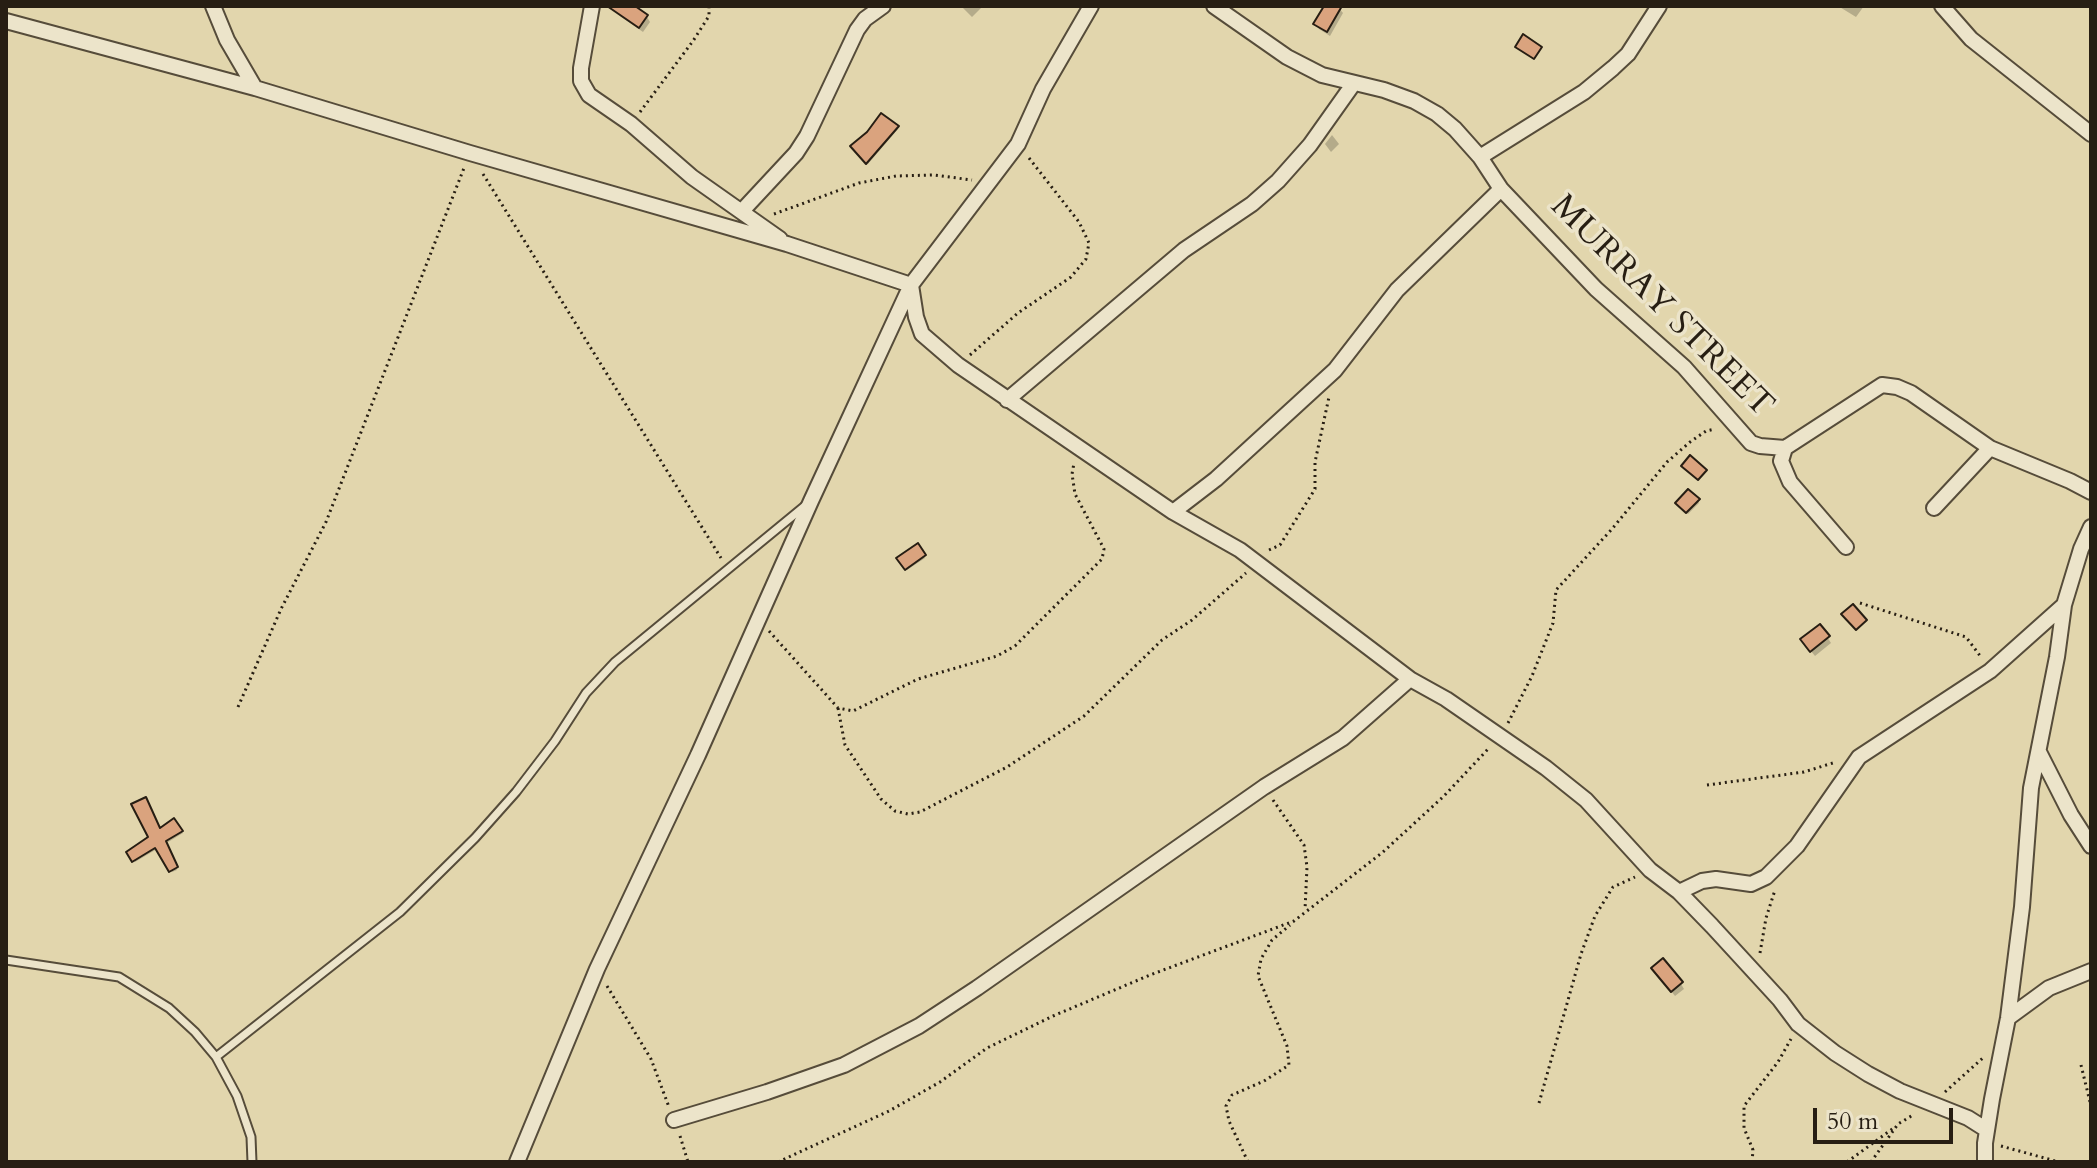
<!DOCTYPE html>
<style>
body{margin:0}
#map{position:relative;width:2097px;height:1168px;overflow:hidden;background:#e2d6ad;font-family:Cardo,serif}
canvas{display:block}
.frame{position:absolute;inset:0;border:8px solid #271e13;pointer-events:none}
.scale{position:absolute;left:1813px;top:1108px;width:140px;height:36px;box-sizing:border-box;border:4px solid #271e13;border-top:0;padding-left:10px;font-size:24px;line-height:28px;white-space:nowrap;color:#271e13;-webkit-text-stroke:6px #ece4ca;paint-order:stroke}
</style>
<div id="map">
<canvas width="2097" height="1168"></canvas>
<div class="frame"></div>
<div class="scale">50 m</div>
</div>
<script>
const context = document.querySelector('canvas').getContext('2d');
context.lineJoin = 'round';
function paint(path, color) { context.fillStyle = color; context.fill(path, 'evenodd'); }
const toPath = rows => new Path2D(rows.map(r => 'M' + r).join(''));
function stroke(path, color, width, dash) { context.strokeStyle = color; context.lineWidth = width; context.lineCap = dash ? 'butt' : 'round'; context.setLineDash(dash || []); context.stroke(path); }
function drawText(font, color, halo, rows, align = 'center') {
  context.font = font + ' Cardo,serif'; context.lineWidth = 7; context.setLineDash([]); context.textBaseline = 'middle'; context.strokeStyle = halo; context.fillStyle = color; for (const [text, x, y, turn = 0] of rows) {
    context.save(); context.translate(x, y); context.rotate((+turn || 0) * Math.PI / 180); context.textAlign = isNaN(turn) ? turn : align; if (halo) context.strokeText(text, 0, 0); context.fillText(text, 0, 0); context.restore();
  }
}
const shadow = toPath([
 [620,6,631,6,647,17,650,22,643,32,620,16,617,11],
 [961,6,983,6,972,17],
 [1326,6,1337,6,1343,13,1330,36,1319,29,1316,24],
 [1838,6,1864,6,1856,17],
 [881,116,898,129,868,164,852,147],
 [1332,135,1339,144,1331,152,1325,144],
 [1698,501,1699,503,1688,514,1678,505],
 [917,546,925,558,907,570,899,559],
 [1820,626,1831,643,1815,656,1806,645],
 [174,821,183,833,165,844,177,870,172,872,157,849,135,862,128,852],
 [1657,974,1681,984,1684,989,1675,996]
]);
const building = toPath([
 [607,6,635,6,648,15,639,28,607,6],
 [1324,6,1342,6,1327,32,1313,24,1324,6],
 [1523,34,1542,47,1534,59,1515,47,1523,34],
 [881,113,899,126,866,164,850,146,867,132,881,113],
 [1690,455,1707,470,1698,480,1681,466,1690,455],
 [1688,489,1700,499,1686,513,1675,503,1688,489],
 [918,543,926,555,905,570,896,558,918,543],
 [1853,604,1867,620,1856,630,1841,614,1853,604],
 [1820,624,1830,636,1810,652,1800,639,1820,624],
 [146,797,160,828,174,818,183,831,166,841,178,867,169,872,155,848,132,862,126,852,148,837,131,804,146,797],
 [1663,958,1683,982,1671,992,1651,968,1663,958]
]);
const path = toPath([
 [640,112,693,41,709,16,709,6],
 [483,174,721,558],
 [774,214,859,183,896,176,934,175,972,180],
 [970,355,1018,313,1071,277,1086,259,1089,243,1079,222,1029,158],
 [1269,550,1280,545,1315,489,1315,462,1329,397],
 [1860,603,1966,637,1981,657],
 [769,631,838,708,853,711,918,679,997,656,1015,646,1102,559,1104,549,1075,494,1072,474,1074,463],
 [238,707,281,609,326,522,464,168],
 [838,708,845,745,881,799,895,811,908,814,920,812,1007,767,1084,716,1162,640,1192,620,1246,573],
 [1508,723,1532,676,1553,623,1556,590,1612,529,1667,462,1690,442,1706,431,1715,429],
 [1707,785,1804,772,1836,762],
 [1273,800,1304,845,1307,867,1305,910],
 [1760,953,1766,918,1775,890],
 [607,986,651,1059,669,1107],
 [2081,1065,2091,1106],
 [1945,1092,1984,1057],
 [1539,1103,1581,954,1595,916,1613,887,1635,877],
 [680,1136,688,1162],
 [2001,1146,2059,1162],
 [778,1162,889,1111,940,1082,987,1048,1053,1016,1150,975,1294,921,1383,852,1444,796,1489,748],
 [1248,1162,1229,1121,1226,1106,1232,1095,1264,1081,1289,1065,1287,1046,1258,976,1261,959,1272,940,1290,925],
 [1752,1162,1753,1150,1744,1128,1744,1106,1778,1062,1791,1039],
 [1847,1162,1895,1127],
 [1871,1162,1898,1124,1913,1115]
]);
const service = toPath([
 [6,960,119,977,169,1008,195,1032,216,1057,237,1096,251,1137,252,1162],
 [216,1057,400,912,475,838,516,792,555,741,586,693,615,662,806,505]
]);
const minor = toPath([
 [213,6,227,40,255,88],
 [592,6,581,68,581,81,589,95,631,124,692,177,780,239],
 [1214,6,1287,57,1322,75,1384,90,1414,101,1437,114,1455,129,1480,157,1501,189,1596,289,1684,367,1751,443,1760,446,1785,448,1882,385,1897,387,1911,393,1990,448,2070,481,2091,492],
 [1942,6,1971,39,2091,134],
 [6,21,255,88,470,153,787,244,911,285],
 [1480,157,1584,92,1613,68,1628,54,1659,6],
 [742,211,796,153,807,136,857,30,865,19,883,6],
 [911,285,916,317,922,334,958,365,1173,512,1240,550,1410,679,1446,699,1546,768,1586,800,1650,870,1679,892,1712,926,1780,1000,1798,1024,1835,1053,1868,1074,1900,1091,1968,1118,1987,1130],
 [1007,400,1184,250,1252,204,1278,181,1310,145,1354,83],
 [1785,448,1781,461,1790,482,1846,547],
 [1934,508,1990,448],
 [1173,512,1216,479,1335,370,1397,290,1501,189],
 [2039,752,2071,815,2091,846],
 [1679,892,1702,881,1716,879,1751,884,1766,877,1797,846,1859,757,1990,671,2064,605],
 [2008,1018,2049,988,2091,971],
 [674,1120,767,1092,844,1065,919,1026,977,988,1264,787,1343,738,1410,679],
 [517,1162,597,969,698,755,811,501,911,285,1018,144,1043,89,1091,6],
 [1985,1162,1985,1143,1992,1099,2008,1018,2022,907,2031,788,2057,657,2064,605,2081,549,2091,527]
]);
const streetNames = [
 ["MURRAY STREET",1661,307,45]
];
paint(shadow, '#0003');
paint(building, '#daa37e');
stroke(building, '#271e13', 2);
stroke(service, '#564c3a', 11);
stroke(minor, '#564c3a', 18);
stroke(path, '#271e13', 3, [2, 4]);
stroke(service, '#ece4ca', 7);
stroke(minor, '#ece4ca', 14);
drawText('34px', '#271e13', '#ece4ca', streetNames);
</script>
